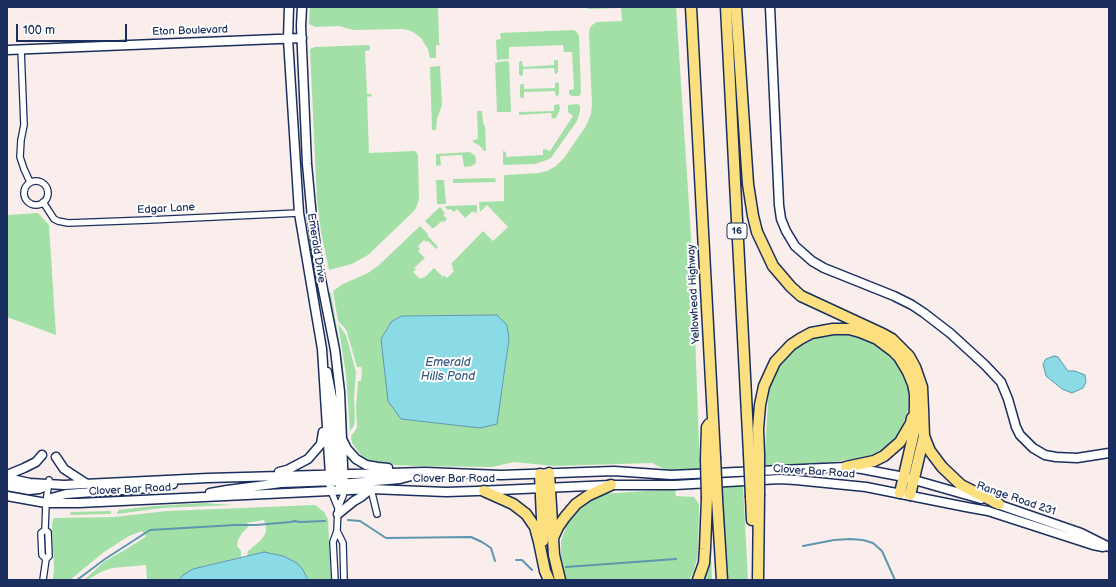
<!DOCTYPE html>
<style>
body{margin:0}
#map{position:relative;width:1116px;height:587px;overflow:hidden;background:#f9eeeb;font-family:"Balsamiq Sans",sans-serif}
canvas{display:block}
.frame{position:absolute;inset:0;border:8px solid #1b2f5e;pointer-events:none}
.scale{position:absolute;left:16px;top:24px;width:111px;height:18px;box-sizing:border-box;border:2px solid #1b2f5e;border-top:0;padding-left:5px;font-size:12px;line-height:14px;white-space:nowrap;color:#1b2f5e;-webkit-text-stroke:3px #fff;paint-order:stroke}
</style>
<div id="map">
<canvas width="1116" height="587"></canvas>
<div class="frame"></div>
<div class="scale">100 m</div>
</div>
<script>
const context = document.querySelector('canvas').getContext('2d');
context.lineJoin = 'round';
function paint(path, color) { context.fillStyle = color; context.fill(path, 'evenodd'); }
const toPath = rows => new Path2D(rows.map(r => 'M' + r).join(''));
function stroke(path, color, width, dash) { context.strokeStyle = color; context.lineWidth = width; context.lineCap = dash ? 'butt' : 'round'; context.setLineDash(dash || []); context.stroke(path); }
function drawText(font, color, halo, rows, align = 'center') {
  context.font = font + ' "Balsamiq Sans",sans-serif'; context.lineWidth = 4; context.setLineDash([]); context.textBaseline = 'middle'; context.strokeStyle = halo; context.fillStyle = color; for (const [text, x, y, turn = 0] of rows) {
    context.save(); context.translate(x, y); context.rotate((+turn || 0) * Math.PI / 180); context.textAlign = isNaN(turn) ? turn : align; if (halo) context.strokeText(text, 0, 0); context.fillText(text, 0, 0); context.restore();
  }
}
const green = toPath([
 [310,7,438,7,439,43,440,45,436,45,436,58,430,58,428,49,421,38,413,32,408,30,402,29,353,30,339,26,315,27,309,24],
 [587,7,676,7,692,251,700,471,669,473,666,470,652,463,554,466,514,462,492,467,415,466,373,464,360,458,361,455,352,443,351,436,355,431,357,427,356,406,358,381,361,381,362,370,361,367,357,367,347,332,344,327,338,321,333,291,343,284,368,273,379,265,420,226,428,234,427,235,438,247,436,249,428,241,426,242,424,240,418,246,420,249,418,251,425,258,414,268,416,269,413,272,420,279,423,277,424,278,434,268,443,277,444,275,447,278,454,271,452,268,453,267,451,264,483,231,493,241,508,227,487,205,480,212,479,202,504,201,504,177,505,175,539,173,547,171,556,166,564,158,586,126,591,114,592,105,589,33,590,28,592,25,597,22,622,21,621,8,588,9],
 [497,315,507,325,509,339,502,392,480,428,401,419,382,350,381,339,392,321,402,316],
 [573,30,576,31,579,36,581,92,580,95,579,96,572,96,569,94,569,90,574,89,572,52,564,52,563,45,509,47,509,59,497,60,496,40,501,39,500,33],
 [368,45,370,46,370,50,365,51,367,94,371,94,372,96,367,97,369,153,414,151,416,152,418,155,419,199,416,208,412,213,368,255,352,264,329,270,321,232,317,201,310,49,315,47],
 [554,60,556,60,558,61,558,72,556,74,555,74,554,68,523,69,523,75,521,76,519,74,519,63,520,61,522,61,523,67,554,65],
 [507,61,509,62,511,112,497,112,495,63,497,63,497,62],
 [440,66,442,105,437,119,436,130,432,130,430,67],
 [557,82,559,84,559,94,557,97,556,96,555,91,524,92,524,98,522,98,520,97,520,86,521,84,524,84,524,89,555,88,555,83],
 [559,104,560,108,559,112,555,119,552,118,551,113,519,115,519,112,554,111,554,105],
 [578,104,580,106,580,111,577,121,555,152,551,158,544,161,535,164,506,165,503,164,503,151,506,152,506,157,543,155,543,150,544,149,550,151,573,116,568,112,568,105],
 [477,111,482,111,483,123,485,127,486,151,484,151,480,146,473,142,473,140,478,139],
 [470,152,474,155,476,158,476,163,472,166,465,167,464,166,462,155,440,156,441,165,436,166,436,154],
 [495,178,496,182,453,183,453,179],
 [436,180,444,180,446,204,437,204],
 [477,205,477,213,476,212,474,213,473,211,465,218,457,209,454,212,450,209,448,210,445,207,446,206],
 [440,207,445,213,443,215,447,219,444,222,442,221,434,228,432,228,425,221],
 [38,213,49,225,56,335,7,317,7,215],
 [329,292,331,293,342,358,345,389,348,439,352,449,358,454,356,455,353,452,347,440,345,435,341,367,329,297],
 [338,324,346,335,356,372,354,398,355,419,354,426,350,431,346,374],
 [841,333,861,336,884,348,898,366,905,379,908,389,909,400,908,410,903,425,899,432,892,443,885,448,875,454,864,458,789,467,764,468,769,385,773,377,781,362,788,354,800,345,813,339,828,334],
 [722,485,743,485,748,580,727,580],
 [675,489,676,496,694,497,699,504,698,553,694,571,689,580,565,580,561,566,561,541,568,521,577,509,601,494],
 [204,503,233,505,162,508,117,514,117,512,118,512,118,510,154,506],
 [315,505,324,512,328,519,331,580,308,580,303,570,264,552,247,556,248,551,260,541,264,536,266,531,266,527,264,520,247,523,248,527,242,533,238,540,237,546,241,551,241,557,193,569,179,579,179,580,147,580,146,565,112,568,101,572,87,580,84,580,105,561,123,551,144,538,146,536,142,531,129,536,104,552,70,580,53,580,54,567,52,531,52,524,54,518,114,517,167,511],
 [111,511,111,514,71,515,70,514,71,512],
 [710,551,711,555,712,580,703,580,708,552]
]);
const water = toPath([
 [497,315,507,325,509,339,497,424,480,428,401,419,388,401,381,339,392,321,402,316,497,315],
 [1054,356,1058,357,1068,371,1075,371,1085,375,1086,382,1083,388,1072,393,1062,389,1046,376,1043,364,1046,359,1054,356],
 [264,552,283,556,297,563,303,570,308,580,179,580,183,575,193,569,264,552]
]);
const stream = toPath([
 [348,520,360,521,386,538,471,537,482,542,491,548,495,561],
 [803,546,834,540,850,539,863,540,873,543,882,551,895,580],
 [516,560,522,560,532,570],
 [566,567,676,559],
 [77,580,105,559,150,530,235,525,256,525,291,522,294,521,300,522,325,521]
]);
const street = toPath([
 [21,49,24,125,21,140,20,157,24,169,30,182],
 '24 193a12 12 0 1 1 24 0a12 12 0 1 1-24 0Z',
 [43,202,54,219,58,221,68,223,149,220,299,213],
 [371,489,377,514],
 [331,491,338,508],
 [45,530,46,503,49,480],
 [45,530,48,532,49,556,46,559],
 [45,530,41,533,42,555,46,559],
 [337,531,343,543,344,580],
 [43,580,46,559],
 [335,580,333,542,337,531,338,508,343,496,344,490]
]);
const secondary = toPath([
 [289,7,288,39,299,213,322,349,331,491],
 [302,7,301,26,307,164,312,218,319,269,335,350,340,392,344,490],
 [770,7,779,205,781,219,786,231,795,246,812,261,824,268,894,296,912,305,924,313,950,333,985,365,1001,382,1008,399,1016,427,1020,435,1033,448,1045,455,1056,457,1077,458,1109,453],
 [7,50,302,38],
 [327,372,333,402,337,478],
 [343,441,347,449,356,459,366,465,378,467,388,468],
 [56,457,64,469,87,484],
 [279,472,287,470,308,459,321,444,323,432],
 [7,475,24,468,36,462,42,455],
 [7,478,30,483,64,485,208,478,425,472,501,475,614,471,671,475,846,467,862,469,904,477,981,499],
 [339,484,400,479,415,475],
 [7,486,29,490,39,489,46,486],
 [210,493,227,490,281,483,335,481,341,477,343,474],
 [7,496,46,503,79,503,371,489,446,492,477,491,611,485,675,485,780,479,796,480,866,487,966,507,988,511,1093,545,1103,547],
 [46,503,51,498,66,494,94,492,149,488,173,484],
 [994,503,1081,533,1109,547],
 [338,514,354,501,361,497,371,489]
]);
const highway = toPath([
 [691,7,715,457],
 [726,7,749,454],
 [736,7,748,184,753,216,757,232,773,266,791,287,801,296,883,334,892,339,909,356,915,367,922,387,923,409,924,436,910,495],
 [924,436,930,451,942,467,961,485,999,504],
 [759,455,758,429,760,405,764,386,775,362,791,345,800,339,811,333,833,329,849,329,860,332,877,339,893,351,899,357,908,372,913,384,915,394,915,404,914,432,900,493],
 [706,459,707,427,709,424],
 [846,467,874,461,884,456,900,442,911,423,912,418],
 [549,473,554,555,560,580],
 [540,474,543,541],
 [484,491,513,504,526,514,535,527,539,542,545,571,549,580],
 [751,497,752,520],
 [717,499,722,580],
 [553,538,558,527,565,517,576,504,589,495,611,485],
 [698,580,704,563,705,549,707,498],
 [758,580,759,496]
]);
const highwayBridge = toPath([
 [749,454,751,497],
 [759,455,759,496],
 [715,457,717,499],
 [706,459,707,498]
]);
const shields = [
 [737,231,20]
];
const shieldNames = [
 ["16",737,231]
];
const streetNames = [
 ["Eton Boulevard",190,31,-2],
 ["Edgar Lane",166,209,-3],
 ["Emerald Drive",316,248,81],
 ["Yellowhead Highway",694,294,-93],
 ["Clover Bar Road",814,472,4],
 ["Clover Bar Road",454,479],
 ["Clover Bar Road",130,490,-3],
 ["Range Road 231",1016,499,19]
];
const waterNames = [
 ["Emerald",448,363],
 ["Hills Pond",448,377]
];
paint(green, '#a3e0a7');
paint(water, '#8bdbe6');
stroke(water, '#5e96b0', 1);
stroke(stream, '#5e96b0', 2);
stroke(street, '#1b2f5e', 8);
stroke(secondary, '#1b2f5e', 11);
stroke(highway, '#1b2f5e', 13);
stroke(street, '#fff', 5.5);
stroke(secondary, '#fff', 8);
stroke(highway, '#fce080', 10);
stroke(highwayBridge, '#1b2f5e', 13, []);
stroke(highwayBridge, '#fce080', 10);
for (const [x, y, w] of shields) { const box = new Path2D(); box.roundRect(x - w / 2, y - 8, w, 16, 3); context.fillStyle = '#fff'; context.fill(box); stroke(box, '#1b2f5e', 1); }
drawText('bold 10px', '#1b2f5e', null, shieldNames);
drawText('11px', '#1b2f5e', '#fff', streetNames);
drawText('italic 12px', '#375a80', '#fff', waterNames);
</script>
